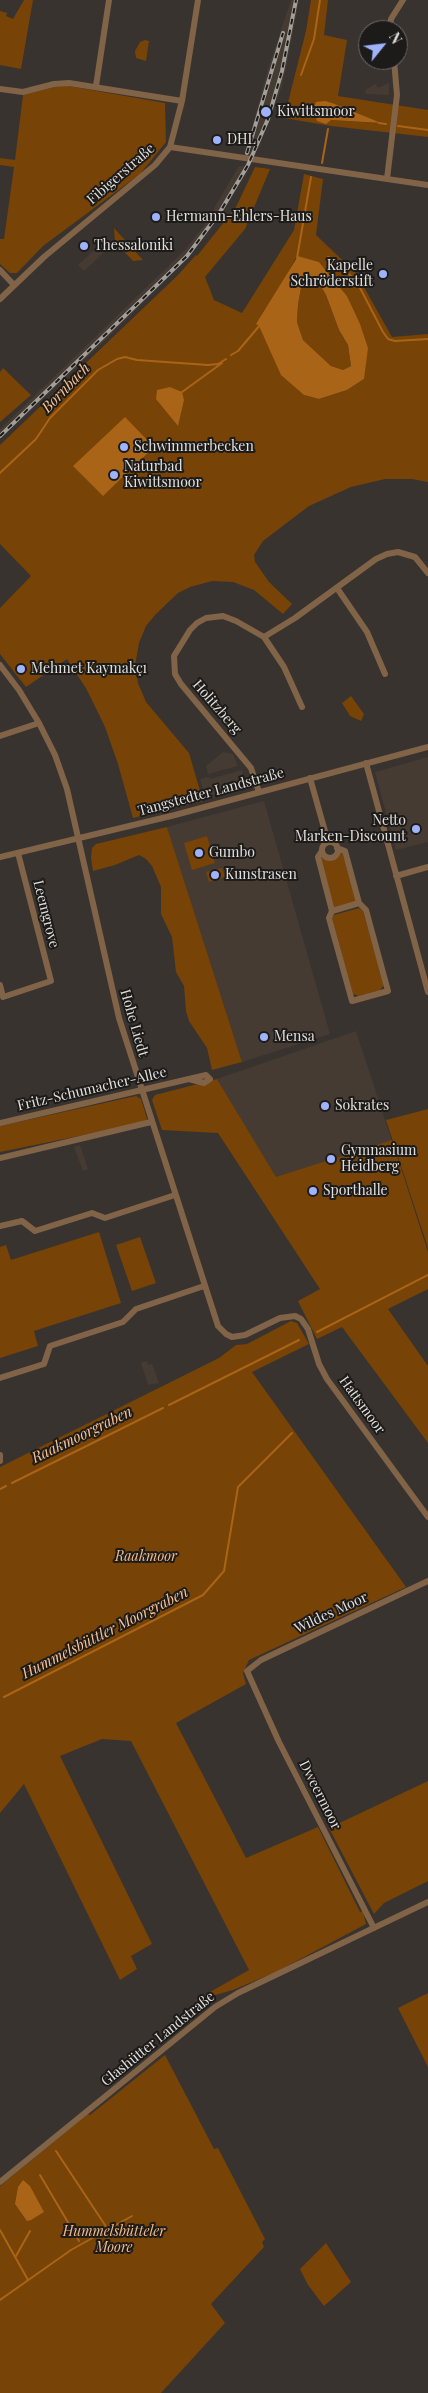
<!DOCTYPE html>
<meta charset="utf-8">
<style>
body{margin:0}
#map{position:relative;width:428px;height:2393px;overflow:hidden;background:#38332e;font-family:"Playfair Display",serif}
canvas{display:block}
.north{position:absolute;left:358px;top:20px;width:50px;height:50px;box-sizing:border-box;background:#1d1b19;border:1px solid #6c6967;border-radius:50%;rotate:61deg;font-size:14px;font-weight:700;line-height:20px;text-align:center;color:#e2dfdc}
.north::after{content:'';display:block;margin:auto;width:18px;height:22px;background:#9fb3fd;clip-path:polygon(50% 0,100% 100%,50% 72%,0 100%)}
</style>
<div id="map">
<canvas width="428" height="2393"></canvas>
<div class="north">N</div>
</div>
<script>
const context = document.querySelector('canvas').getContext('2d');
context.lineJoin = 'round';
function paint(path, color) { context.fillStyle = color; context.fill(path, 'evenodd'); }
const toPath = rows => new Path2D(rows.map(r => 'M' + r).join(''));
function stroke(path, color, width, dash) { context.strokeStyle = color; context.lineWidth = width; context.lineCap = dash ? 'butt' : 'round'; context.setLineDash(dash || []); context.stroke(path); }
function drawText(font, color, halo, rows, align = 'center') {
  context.font = font + ' "Playfair Display",serif'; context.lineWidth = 4; context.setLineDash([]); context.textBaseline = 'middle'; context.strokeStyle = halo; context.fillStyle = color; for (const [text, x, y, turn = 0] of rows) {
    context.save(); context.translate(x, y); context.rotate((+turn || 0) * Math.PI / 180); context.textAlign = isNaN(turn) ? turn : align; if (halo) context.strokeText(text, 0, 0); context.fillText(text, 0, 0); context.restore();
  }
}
const built = toPath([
 [291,0,299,0,289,53,282,86,258,149,247,146,268,69],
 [389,83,389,95,366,94,365,90,375,84,378,88],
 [239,166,250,166,231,199,188,258,97,348,0,439,0,429,184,251,203,227],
 [105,240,111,246,84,271,78,265],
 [223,752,233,754,238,766,208,774,206,766],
 [428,757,428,842,396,850,375,772],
 [242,770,247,788,206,800,200,779,209,777,210,779],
 [264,801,330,1034,242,1062,167,827],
 [356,1031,428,1252,336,1279,217,1079],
 [80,1145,88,1169,83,1171,74,1147],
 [147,1361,148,1365,152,1364,159,1383,148,1385,141,1363]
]);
const green = toPath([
 [24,0,33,0,21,69,0,65,0,11,7,13,6,16,13,19],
 [311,0,328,0,324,35,347,40,338,96,428,110,428,137,331,126,284,118,306,31],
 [335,104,353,112,379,123,331,120],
 [145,40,149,41,146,61,136,58,135,51,140,42],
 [63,85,165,103,166,142,140,174,43,246,17,273,10,273,0,264,0,239,4,239,14,167,0,165,0,158,15,160,23,95],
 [255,167,270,169,245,229,205,277,214,300,242,313,294,230,304,174,323,179,316,235,356,273,392,337,428,334,428,482,412,479,385,479,351,487,309,506,263,541,254,555,255,562,269,582,292,604,283,614,254,590,233,582,212,581,190,587,178,593,156,614,146,626,139,643,135,666,138,683,146,702,189,753,203,801,133,818,118,764,105,727,87,690,67,659,26,687,0,654,0,608,31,576,0,544,0,445,178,275,196,255,197,256,236,207],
 [297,256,319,262,347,296,364,379,347,390,319,399,304,395,259,326],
 [114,228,143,260,133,261,115,242],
 [311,274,319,283,326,295,339,330,348,345,351,366,343,370,331,366,303,340,297,322,298,305,302,282],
 [3,368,31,395,0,422,0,372],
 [351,696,364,714,361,721,350,716,342,703],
 [167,827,242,1062,212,1070,207,1048,189,1021,186,1011,184,986,176,972,172,937,161,914,161,887,152,866,146,859,139,855,115,865,93,871,91,858,92,848,96,844],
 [207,836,215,863,192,870,184,843],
 [339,849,342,852,357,903,334,909,320,858,322,853,326,857,334,857],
 [222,868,225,877,209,882,206,872],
 [359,908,363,911,384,985,380,990,359,996,353,994,332,918,334,915],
 [217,1079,276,1177,392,1140,428,1252,428,1289,388,1309,428,1366,428,1443,342,1327,317,1339,298,1301,320,1289,218,1133,162,1130,152,1100,155,1095],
 [136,1096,141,1099,148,1122,0,1152,0,1126],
 [428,1109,428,1248,386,1120],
 [99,1232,121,1303,34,1331,38,1346,0,1358,0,1247,6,1245,11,1260],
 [140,1237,156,1283,132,1291,116,1245],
 [291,1321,297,1323,309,1344,252,1372,406,1587,249,1660,243,1673,246,1684,176,1723,246,1858,318,1827,360,1912,363,1911,366,1924,276,1972,233,1990,194,2001,249,1970,131,1741,102,1739,60,1756,152,1944,131,1956,137,1969,120,1980,24,1784,0,1813,0,1467,219,1358,236,1345,247,1344],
 [428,1781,428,1881,384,1903,374,1914,329,1828],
 [428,1993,428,2067,398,2008],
 [165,2055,214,2149,218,2148,265,2239,262,2242,264,2247,211,2304,225,2323,161,2393,0,2393,0,2186,88,2114,90,2115],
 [326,2243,351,2282,324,2306,308,2285,300,2269]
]);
const water = toPath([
 [325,101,335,104,381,123,331,120,326,124,317,121,313,110,316,102],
 [298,256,319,262,347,296,360,324,368,348,364,379,347,390,319,399,304,395,281,375,259,326,256,324],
 [310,275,319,283,326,295,339,330,348,345,351,366,343,370,331,366,303,340,297,322,298,305,302,282],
 [170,387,182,392,184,400,178,426,156,399,157,390],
 [125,417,154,447,103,496,73,466],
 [23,2180,30,2186,44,2212,31,2220,27,2221,15,2204,18,2187]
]);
const stream = toPath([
 [301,75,314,39,320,0],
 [379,123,386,124],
 [398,126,428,130],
 [322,163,328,129],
 [328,257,339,263,358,284,383,332,388,339,395,341,428,339],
 [297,258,311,177],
 [231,355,238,351,260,325],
 [182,392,222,363],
 [0,473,36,439,50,418,98,370,117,359,125,357,137,360,208,365,218,364,226,359],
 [317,1332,428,1275],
 [169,1405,299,1340],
 [12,1483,163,1408],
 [0,1489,6,1486],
 [4,1697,203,1595,224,1571,238,1487,292,1433],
 [56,2151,107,2228],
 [40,2175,79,2241],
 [0,2230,28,2280],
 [16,2256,30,2231],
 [0,2300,71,2250,132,2216]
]);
const minor = toPath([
 [390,30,391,19,403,0],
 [96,86,109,0],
 [0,89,23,92,54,84,69,83,182,101],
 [170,147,428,185],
 [387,179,397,95,394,60],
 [0,270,14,285],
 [0,299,44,257,155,165,170,147,182,101,198,0],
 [337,588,367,632,385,674],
 [264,637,284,667,302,707],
 [0,665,19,690,39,723,55,755,67,789,119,1018,218,1326,226,1334,232,1337,245,1335,280,1318,295,1316,301,1319,308,1329,319,1364,327,1379,428,1517],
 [0,736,39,723],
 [366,763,428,992],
 [310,778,328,842],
 [259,792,251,768,181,684,175,674,174,656,190,630,197,623,206,618,223,616,236,621,264,637,295,618,376,559,387,554,398,552,415,557,428,573],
 '322 850a8 8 0 1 1 16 0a8 8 0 1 1-16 0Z',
 [322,851,318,857,332,911,329,918,352,1001,388,991,366,910,359,903,345,851,337,848],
 [0,857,175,815,428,747],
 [396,876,428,867],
 [332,911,359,903],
 [0,985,3,997,51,981,18,853],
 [0,1123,206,1075,210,1079,204,1083,189,1079],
 [0,1158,151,1122],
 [0,1226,22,1221,35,1231,92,1213,105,1218,175,1195],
 [0,1378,44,1364,50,1346,123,1322,136,1309,204,1286],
 [0,1455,0,1461],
 [374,1928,279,1742,247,1671,261,1660,428,1581],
 [0,2182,215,2007,238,1993,428,1902]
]);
const rail = toPath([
 [247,153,283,33],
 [0,436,187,256,220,212,248,165,268,119,282,71,296,0]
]);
const markers = [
 [266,112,6,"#9fb3fd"],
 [217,140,5,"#9fb3fd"],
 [156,217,5,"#9fb3fd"],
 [84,246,5,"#9fb3fd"],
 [383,274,5,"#9fb3fd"],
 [124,447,5,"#9fb3fd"],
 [114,475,5,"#9fb3fd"],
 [21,669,5,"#9fb3fd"],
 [416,829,5,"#9fb3fd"],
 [199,853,5,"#9fb3fd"],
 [215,875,5,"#9fb3fd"],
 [264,1037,5,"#9fb3fd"],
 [325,1106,5,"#9fb3fd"],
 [331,1159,5,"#9fb3fd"],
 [313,1191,5,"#9fb3fd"]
];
const poiNames = [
 ["Kiwittsmoor",277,112],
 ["DHL",227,140],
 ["Hermann-Ehlers-Haus",166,217],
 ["Thessaloniki",94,246],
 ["Kapelle",373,266,"right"],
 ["Schröderstift",373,282,"right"],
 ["Schwimmerbecken",134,447],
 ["Naturbad",124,467],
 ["Kiwittsmoor",124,483],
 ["Mehmet Kaymakçı",31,669],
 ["Netto",406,821,"right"],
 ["Marken-Discount",406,837,"right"],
 ["Gumbo",209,853],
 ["Kunstrasen",225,875],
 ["Mensa",274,1037],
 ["Sokrates",335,1106],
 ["Gymnasium",341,1151],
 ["Heidberg",341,1167],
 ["Sporthalle",323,1191]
];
const streetNames = [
 ["Fibigerstraße",121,174,-41],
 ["Holitzberg",217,707,49],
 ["Tangstedter Landstraße",211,792,-15],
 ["Leemgrove",46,914,76],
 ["Hohe Liedt",134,1023,74],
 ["Fritz-Schumacher-Allee",92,1089,-13],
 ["Hattsmoor",362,1405,54],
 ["Wildes Moor",331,1613,-25],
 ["Dweermoor",320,1795,63],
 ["Glashütter Landstraße",158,2039,-39]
];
const parkNames = [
 ["Raakmoor",146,1557],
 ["Hummelsbütteler",114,2232],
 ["Moore",114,2248]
];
const waterNames = [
 ["Bornbach",66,388,-46],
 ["Raakmoorgraben",82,1435,-26],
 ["Hummelsbüttler Moorgraben",105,1633,-27]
];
paint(built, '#453b32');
paint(green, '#774306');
paint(water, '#a96417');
stroke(stream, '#a96417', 2);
stroke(minor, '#816348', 6);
stroke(rail, '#a29f9b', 4);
stroke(rail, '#1d1b19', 2, [5.5]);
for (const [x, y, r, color] of markers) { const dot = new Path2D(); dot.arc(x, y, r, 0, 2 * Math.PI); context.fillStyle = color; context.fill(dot); stroke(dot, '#1d1b19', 2); }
drawText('14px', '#e2dfdc', '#1d1b19', poiNames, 'left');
drawText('14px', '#e2dfdc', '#1d1b19', streetNames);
drawText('italic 14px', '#f3ba89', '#1d1b19', parkNames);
drawText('italic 15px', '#fac190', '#1d1b19', waterNames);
</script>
